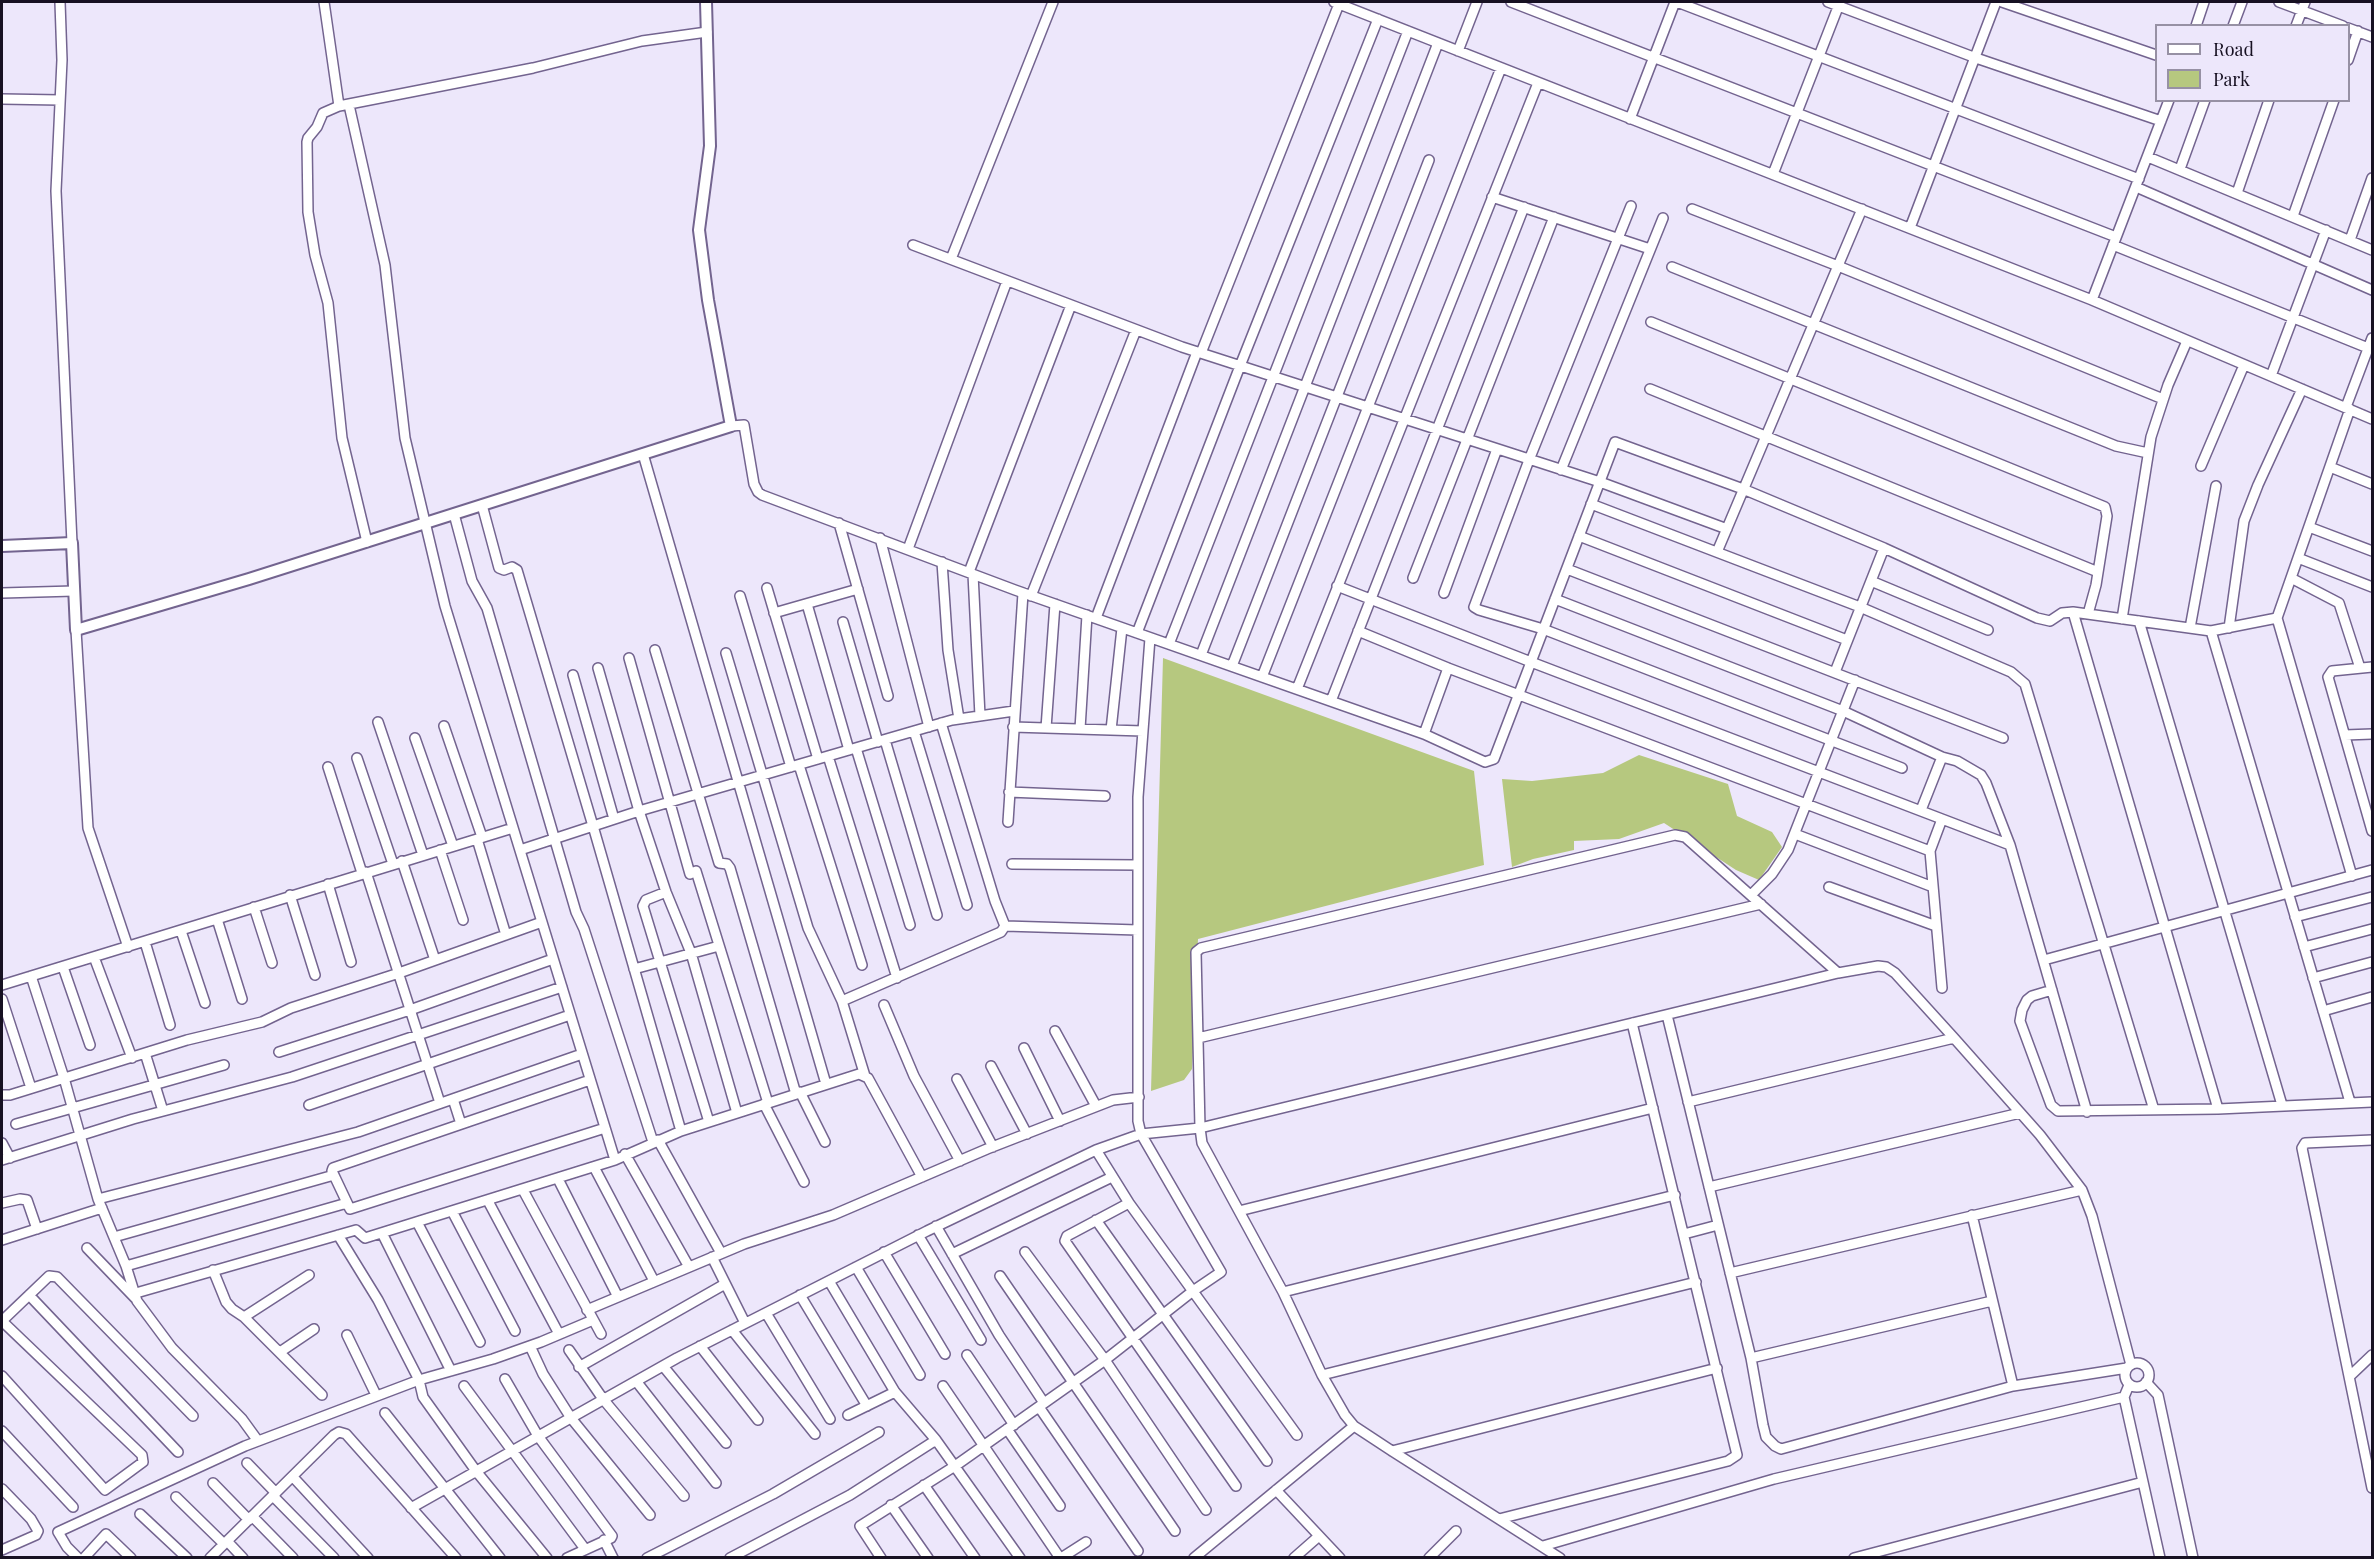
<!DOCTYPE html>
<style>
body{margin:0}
#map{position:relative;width:2374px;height:1559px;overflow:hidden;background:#ede7fb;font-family:"Playfair Display",serif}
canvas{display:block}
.frame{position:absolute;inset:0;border:3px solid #171122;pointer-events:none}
.legend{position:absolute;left:2155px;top:24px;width:195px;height:78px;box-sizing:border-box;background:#ede7fb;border:2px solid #9791a4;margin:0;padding:8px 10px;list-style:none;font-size:18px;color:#171122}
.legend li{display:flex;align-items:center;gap:12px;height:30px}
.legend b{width:30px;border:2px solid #9791a4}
</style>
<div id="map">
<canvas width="2374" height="1559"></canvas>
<div class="frame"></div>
<ul class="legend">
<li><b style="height:8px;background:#fff"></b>Road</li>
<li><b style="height:16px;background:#b6c87f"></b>Park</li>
</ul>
</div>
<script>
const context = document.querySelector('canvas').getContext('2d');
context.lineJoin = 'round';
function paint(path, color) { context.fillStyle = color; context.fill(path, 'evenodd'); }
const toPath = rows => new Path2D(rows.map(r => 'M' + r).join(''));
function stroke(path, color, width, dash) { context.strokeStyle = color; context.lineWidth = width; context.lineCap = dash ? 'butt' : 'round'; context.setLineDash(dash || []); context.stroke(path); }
const green = toPath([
 [1163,658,1474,771,1484,865,1198,939,1192,1069,1184,1080,1151,1091],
 [1639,755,1728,784,1737,816,1772,832,1782,847,1759,880,1736,870,1664,823,1619,839,1574,841,1574,850,1533,859,1512,867,1502,779,1532,781,1603,773]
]);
const minor = toPath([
 [60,2,62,60,56,191,72,543],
 [324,2,339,106],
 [1334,2,2092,300,2372,419],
 [1511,2,2116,237],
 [1677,2,2139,179],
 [1828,2,1976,58,2161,121],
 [2002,2,2156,55],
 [2279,2,2343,26],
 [2196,26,2204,2],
 [2233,26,2242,2],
 [2296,26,2305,2],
 [2348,28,2372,37],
 [1458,51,1477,2],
 [2348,60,2358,31],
 [2,99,60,100],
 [349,105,385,265,405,438,445,606,615,1160],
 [1630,119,1675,2],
 [2148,157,2372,250],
 [2180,169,2205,100],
 [1773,174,1840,2],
 [2136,187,2372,290],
 [2237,193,2269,100],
 [1492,197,1650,249],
 [1631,206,1529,460,1474,607,1479,610,1543,629,1902,768],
 [1692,209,1838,266,2163,399],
 [2293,216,2334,100],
 [1910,228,1996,2],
 [2350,240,2372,178],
 [913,245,1182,347,1600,482,1727,529],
 [2113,245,2368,348],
 [951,259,1053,2],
 [1672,267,2116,446,2148,453],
 [2092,300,2169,100],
 [1651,322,2105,507,2107,516,2096,585,2088,614],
 [1201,353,1339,4],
 [2271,376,2326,230],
 [1650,389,2098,572],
 [2346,407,2372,338],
 [2350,409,2277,618,2352,876],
 [731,426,744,425,754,484,758,492,762,495,1015,590,1424,734,1485,762,1494,759,1615,442,1743,489,1884,548,2037,618,2050,621,2062,613,2073,612,2211,631,2277,618],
 [643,454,826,1084],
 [2201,466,2244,365],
 [2330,467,2372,484],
 [1561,470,1663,218],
 [1591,504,1860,607,2011,672,2025,684,2154,1110],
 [482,505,499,568,504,570,512,567,517,570,593,826,681,1131],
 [454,514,472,581,487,608,576,912,584,929,653,1142],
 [839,523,888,696],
 [2309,527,2372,551],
 [1579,536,1847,640],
 [880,538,929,727],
 [367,542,342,438,328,303,315,255,308,212,307,142,308,138,317,127,323,113,339,106,533,68,642,41,707,32],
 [908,549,1007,281],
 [1717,552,1862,209],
 [2298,558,2372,587],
 [942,562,948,650,959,719],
 [1567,569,2003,738],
 [969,572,1071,305],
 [973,574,980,716],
 [1413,578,1554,217],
 [2291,578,2339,603,2360,668],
 [1871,581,1988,630],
 [1337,586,1531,662,2010,845],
 [767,588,818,759],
 [2,593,74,591],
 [1444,593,1497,449],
 [740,596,791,767],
 [1031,596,1136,330],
 [1555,599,1843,711,1942,757,1957,761,1981,775,1986,783,2010,845,2087,1112],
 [807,604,849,750],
 [2073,612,2218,1109],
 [774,613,858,589],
 [1096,618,1197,352],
 [2122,619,2151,437,2168,385,2187,341],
 [2139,621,2282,1105],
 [843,622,878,742],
 [2190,628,2216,486],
 [2229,628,2244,521,2258,485,2302,389],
 [76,630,88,828,128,947],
 [1358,631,1448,668,1930,851],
 [2211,631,2350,1102],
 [1137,633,1240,366,1378,19],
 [1169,644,1408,31],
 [655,650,719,863,727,864,730,868,796,1094],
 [726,653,808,928,842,1001,865,1076],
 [1201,655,1438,43],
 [629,658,690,874,696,871,768,1103],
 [1232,666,1429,160],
 [2372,667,2332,671,2328,677,2372,831],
 [598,668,639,811,666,892,691,953,737,1113],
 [1835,672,1884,548],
 [573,675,614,819],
 [1262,677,1501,68],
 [1297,689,1538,83],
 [1331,701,1524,207],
 [378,722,423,855],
 [941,723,995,901,1005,926],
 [444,726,482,837],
 [1013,727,1143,731],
 [1046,728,1055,604],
 [1080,729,1087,615],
 [1111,730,1122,628],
 [914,731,967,905],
 [1424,734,1448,668],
 [2345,735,2372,734],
 [415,738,453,846],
 [885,740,937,915],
 [856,748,910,925],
 [828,756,897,978],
 [357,758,393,864],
 [799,765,862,965],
 [328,767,362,873],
 [1009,792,1105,796],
 [1921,810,1942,757],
 [1942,819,1930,851,1942,988],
 [1008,822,1023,593],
 [1795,834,1933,887],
 [477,839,506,935],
 [440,850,463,920],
 [520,850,639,811,952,720,1014,711],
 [402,861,435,960],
 [1012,864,1138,865],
 [366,872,440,1103],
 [328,884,351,962],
 [1829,887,1936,926],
 [666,892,646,900,643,906,709,1122],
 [290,895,315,975],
 [1751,895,1772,874,1788,850,1855,680],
 [254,907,272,963],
 [2295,917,2372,897],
 [217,919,242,999],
 [1005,926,1138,930],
 [181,931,205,1003],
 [145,942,170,1025],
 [2304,947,2372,929],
 [94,957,132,1058],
 [2044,960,2372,870],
 [63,967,90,1045],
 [634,969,719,946],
 [31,976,64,1078,98,1199,126,1266,137,1301,172,1348,242,1419,258,1441],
 [2313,978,2372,962],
 [2,985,513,828],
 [2052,990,2032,996,2027,1000,2022,1010,2020,1021,2051,1105,2058,1111,2218,1109,2372,1102],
 [2,999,31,1088],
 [842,1001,1001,932,1005,926],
 [884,1005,914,1076,960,1161],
 [2323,1011,2372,997],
 [1667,1015,1751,1358,1763,1425,1766,1437,1775,1446,1781,1449,2013,1386,2127,1368],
 [1055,1031,1096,1106],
 [1198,1038,1761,904],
 [1024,1048,1060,1121],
 [279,1052,410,1010,553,959],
 [145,1053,163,1111],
 [991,1066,1027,1134],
 [957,1079,993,1147],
 [590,1080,333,1168,332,1171,350,1209,605,1128],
 [800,1092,825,1142],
 [2,1095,10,1095,187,1040,262,1022,291,1008,399,973,542,922],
 [453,1099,461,1124],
 [1688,1102,1954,1038],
 [764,1104,804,1182],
 [309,1105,570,1015],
 [16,1124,224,1065],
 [658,1140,721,1253],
 [2372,1140,2305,1143,2302,1148,2372,1488],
 [2,1143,10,1158],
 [1096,1150,1129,1203,1297,1435],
 [625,1154,689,1267],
 [2,1160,133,1119,292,1077,562,987],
 [594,1167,654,1281],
 [558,1179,618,1297],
 [1709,1187,2020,1113],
 [523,1190,601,1334],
 [98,1199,358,1132,582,1054],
 [488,1201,559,1334],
 [2,1203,20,1199,27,1200,37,1229],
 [1129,1203,1067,1236,1065,1241,1236,1486],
 [452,1211,515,1331],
 [1239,1211,1653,1108],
 [1972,1215,2013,1386],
 [1096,1220,1267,1461],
 [417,1222,480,1342],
 [936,1226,999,1335,1044,1403],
 [382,1233,451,1371],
 [1684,1234,1718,1225],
 [338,1235,378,1300,419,1380,423,1397,476,1471,547,1558],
 [918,1235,981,1340],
 [114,1237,334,1175],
 [2,1240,102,1208],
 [87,1248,136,1299],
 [884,1252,945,1354],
 [1025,1252,1105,1360,1206,1510],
 [952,1254,1112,1177],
 [712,1257,745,1323],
 [126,1266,347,1203],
 [856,1267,920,1375],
 [213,1270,226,1302,232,1309,244,1317,322,1395],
 [1730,1273,2082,1190],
 [1000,1276,1175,1531],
 [829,1281,895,1392,936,1440,1020,1558],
 [1283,1292,1675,1195],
 [136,1293,356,1230,365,1238,615,1160,681,1131,859,1074,868,1078,922,1177],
 [29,1295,178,1452],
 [800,1295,867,1406],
 [587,1310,744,1244,833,1215,987,1149,1113,1100,1139,1097],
 [766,1313,830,1419],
 [244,1317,309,1275],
 [2,1321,142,1455,143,1462,105,1490,2,1376],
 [2,1321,49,1276,57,1277,193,1416],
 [732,1330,815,1434],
 [347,1335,376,1395],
 [530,1346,543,1374,571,1418,650,1515],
 [700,1346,758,1420],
 [569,1350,603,1399,684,1496],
 [280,1352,314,1329],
 [967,1355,1014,1425],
 [1751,1358,1992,1301],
 '2125 1375a12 12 0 1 1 24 0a12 12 0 1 1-24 0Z',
 [663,1366,726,1443],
 [579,1367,725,1284],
 [1322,1375,1696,1282],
 [2350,1376,2372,1355],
 [505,1379,538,1436,612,1536,611,1538,567,1558],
 [636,1381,716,1483],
 [2146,1382,2158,1395,2193,1558],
 [464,1386,585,1549],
 [943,1386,1060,1558],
 [2124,1397,2160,1558],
 [1039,1407,1138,1551],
 [385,1413,500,1558],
 [848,1415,895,1392],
 [1007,1429,1060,1506],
 [2,1431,73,1507],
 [1392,1451,1717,1368],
 [247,1463,276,1493],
 [293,1477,368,1558],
 [213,1483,249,1520],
 [924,1485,975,1558],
 [2,1489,31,1519,38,1531,36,1535,2,1550],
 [1276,1490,1340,1558],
 [273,1496,334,1558],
 [176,1497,224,1544],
 [891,1505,928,1558],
 [411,1508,677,1358,927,1231,1096,1150,1141,1134,1200,1128,1838,973,1878,966,1886,967,1895,973,1954,1038,2040,1135,2082,1190,2092,1216,2131,1365],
 [140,1514,187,1558],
 [252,1516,293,1558],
 [1499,1519,1728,1461,1737,1455,1632,1023],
 [604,1540,613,1558],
 [227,1541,243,1558],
 [1543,1546,1774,1479,2124,1397,2129,1385],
 [78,1558,67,1547,58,1532,245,1446,419,1380,493,1359,541,1342,593,1320],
 [84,1558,106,1534,131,1558],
 [210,1558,334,1435,339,1432,346,1434,456,1558],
 [647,1558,773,1494,879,1432],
 [730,1558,850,1495,936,1440],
 [881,1558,860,1526,955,1466,1105,1360,1193,1291,1221,1272,1141,1134,1138,1121,1138,797,1150,638],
 [1061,1558,1086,1542],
 [1194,1558,1354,1426],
 [1294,1558,1319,1536],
 [1429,1558,1456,1531],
 [1560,1558,1392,1451,1354,1426,1345,1415,1322,1375,1283,1292,1202,1143,1200,1128,1196,952,1201,948,1675,835,1685,837,1838,973],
 [1854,1558,2143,1482]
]);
const tertiary = toPath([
 [2,546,72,543,76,630,249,579,731,426,708,300,699,230,710,146,706,2]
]);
paint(green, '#b6c87f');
stroke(minor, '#73648f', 12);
stroke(tertiary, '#73648f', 14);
stroke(minor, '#fff', 9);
stroke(tertiary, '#fff', 10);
</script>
